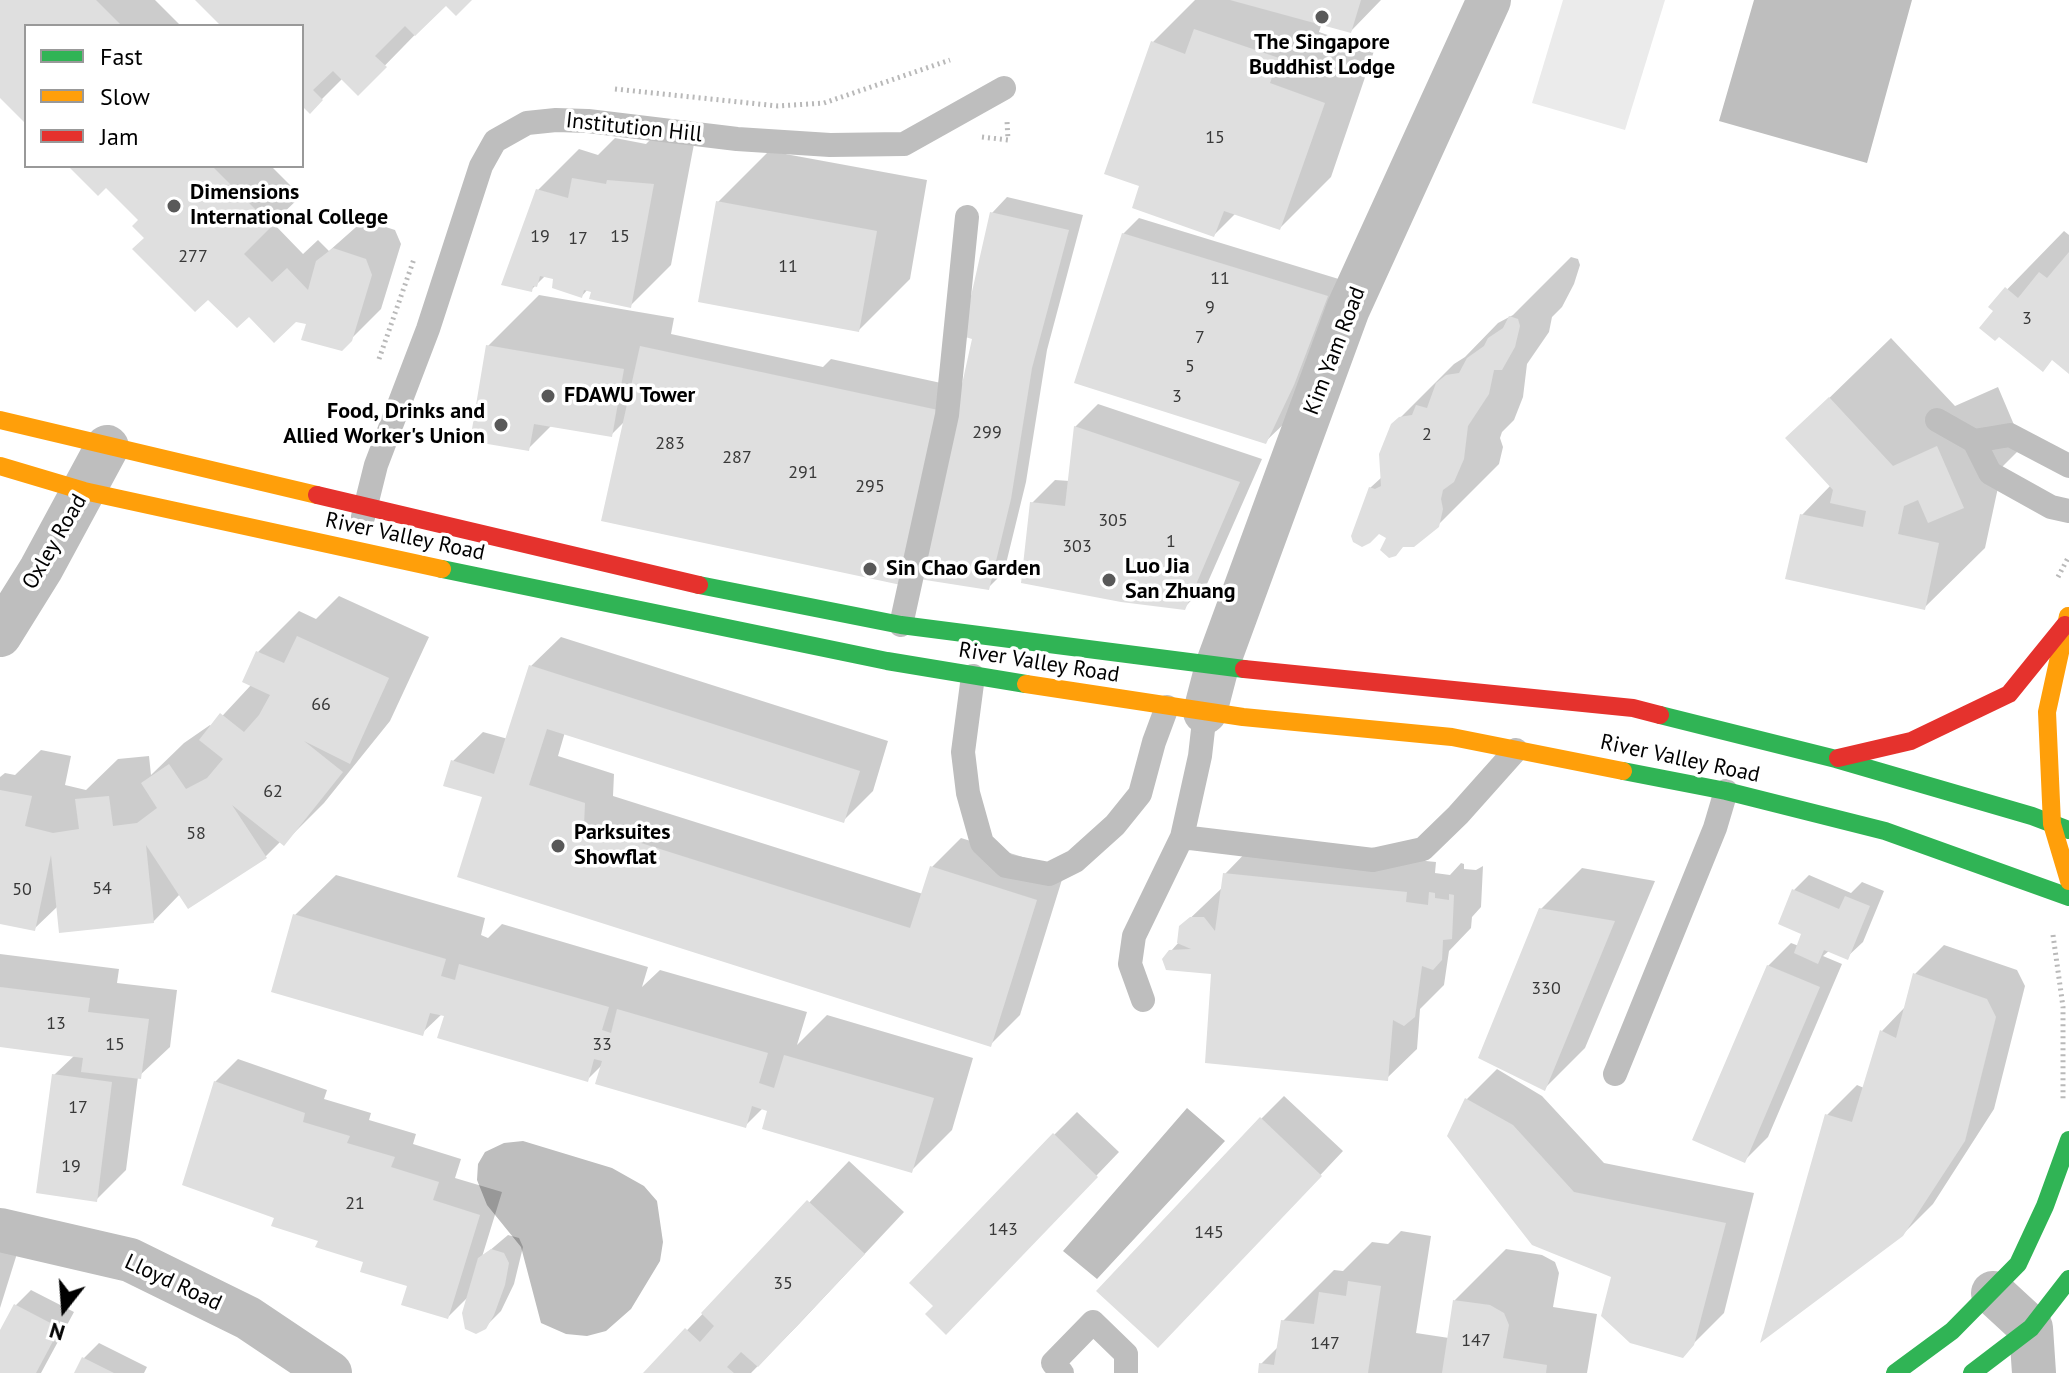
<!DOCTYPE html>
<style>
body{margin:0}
#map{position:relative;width:2069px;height:1373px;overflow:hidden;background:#fff;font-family:"PT Sans",sans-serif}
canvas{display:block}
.legend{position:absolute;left:24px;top:24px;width:280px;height:144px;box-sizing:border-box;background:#fff;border:2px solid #999;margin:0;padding:10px 14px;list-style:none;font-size:24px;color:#000}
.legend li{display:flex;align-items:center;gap:16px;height:40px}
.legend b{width:40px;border:2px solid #999}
.north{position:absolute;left:24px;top:1269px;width:80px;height:80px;-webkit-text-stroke:6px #fff;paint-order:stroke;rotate:197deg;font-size:22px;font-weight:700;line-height:32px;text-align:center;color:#000}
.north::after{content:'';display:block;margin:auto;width:28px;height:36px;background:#000;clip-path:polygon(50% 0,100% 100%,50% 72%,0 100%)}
</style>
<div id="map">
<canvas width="2069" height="1373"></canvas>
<ul class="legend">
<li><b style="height:10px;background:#30b455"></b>Fast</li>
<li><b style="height:10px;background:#ff9f0a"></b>Slow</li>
<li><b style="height:10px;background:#e5322d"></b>Jam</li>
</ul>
<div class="north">N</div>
</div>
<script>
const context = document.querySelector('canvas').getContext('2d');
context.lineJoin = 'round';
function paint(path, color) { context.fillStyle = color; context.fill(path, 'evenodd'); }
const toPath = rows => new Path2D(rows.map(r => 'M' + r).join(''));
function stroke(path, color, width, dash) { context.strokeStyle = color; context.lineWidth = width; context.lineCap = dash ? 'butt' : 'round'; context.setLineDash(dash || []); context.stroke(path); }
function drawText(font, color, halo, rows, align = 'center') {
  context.font = font + ' "PT Sans",sans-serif'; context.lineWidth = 7; context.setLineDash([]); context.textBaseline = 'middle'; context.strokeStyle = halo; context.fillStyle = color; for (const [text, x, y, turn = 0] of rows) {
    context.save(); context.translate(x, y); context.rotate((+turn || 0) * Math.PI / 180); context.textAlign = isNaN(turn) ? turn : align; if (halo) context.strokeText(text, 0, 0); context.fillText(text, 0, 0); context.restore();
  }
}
const green = toPath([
 [1563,0,1665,0,1625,130,1532,103]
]);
const water = toPath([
 [1754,0,1912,0,1867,163,1719,121],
 [1187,1108,1225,1141,1097,1279,1063,1251],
 [523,1141,612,1168,644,1186,657,1201,663,1242,660,1261,631,1309,606,1331,587,1336,566,1334,541,1323,521,1247,487,1205,477,1180,478,1164,485,1152,504,1143]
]);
const shadow = toPath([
 [0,0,155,0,181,26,26,26,26,121,0,95],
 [199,0,470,0,446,3,358,93,343,78,310,111,302,104,302,26,224,26],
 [1195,0,1381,0,1351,31,1322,23,1319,32,1374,51,1331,177,1280,228,1236,213,1214,235,1142,185,1153,42],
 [615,138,646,144,650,140,694,144,671,265,630,306,593,290,588,289,582,296,556,278,546,275,531,290,538,190,579,149,598,155],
 [769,151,927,180,910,279,859,330,718,202],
 [70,166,271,166,301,196,273,223,303,254,318,240,329,251,364,220,395,230,401,244,381,309,341,349,309,323,249,314,147,238,141,220,106,186],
 [1007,197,1083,215,1047,350,1026,482,1004,572,988,588,625,421,611,435,552,425,528,449,488,346,539,295,674,318,671,334,823,367,831,359,964,388,975,338,992,213],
 [1139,218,1342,280,1289,419,1265,442,1123,234],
 [2064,231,2069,235,2069,372,1991,306],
 [1571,257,1578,259,1580,265,1574,284,1562,307,1552,317,1549,332,1527,364,1523,397,1514,420,1502,432,1500,438,1503,447,1499,464,1438,525,1388,537,1370,488,1382,477,1393,425,1454,364,1465,357,1498,323,1513,315],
 [1891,338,1955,406,1998,387,2023,446,1988,481,1999,483,1985,548,1924,608,1802,515,1831,485,1788,438],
 [1098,404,1262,459,1207,584,1184,608,1032,503,1055,480,1070,481,1075,427],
 [339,596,429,637,390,721,324,803,284,843,281,841,266,856,188,906,180,894,153,922,58,906,34,929,0,922,0,777,5,773,15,775,41,750,71,756,65,785,86,790,118,759,149,756,151,775,184,743,210,725,212,727,252,684,258,652,299,611,316,619],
 [561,637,888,741,873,791,843,821,565,732,558,756,614,774,613,796,923,894,932,867,961,838,1065,870,1020,1015,990,1045,484,796,453,761,483,732,508,739,531,666],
 [1254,844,1436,862,1435,873,1450,875,1461,863,1464,864,1464,869,1476,870,1483,866,1481,907,1472,917,1471,928,1449,951,1444,985,1420,1009,1417,1049,1387,1078,1213,972,1171,951,1179,942,1181,927,1223,887,1225,874],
 [1582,868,1655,881,1585,1048,1544,1089,1541,909],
 [336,875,485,918,481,935,488,938,502,924,648,967,642,987,660,970,807,1012,797,1045,827,1015,973,1058,952,1130,911,1171,763,1108,745,1126,603,1064,587,1080,446,1015,442,1014,422,1033,295,915],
 [1809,875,1851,893,1862,882,1884,891,1863,942,1847,957,1830,950,1823,956,1842,964,1768,1137,1745,1160,1768,966,1791,943,1799,946,1804,933,1794,890],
 [1944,945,2017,970,2025,986,1994,1109,1933,1204,1902,1235,1827,1115,1857,1085,1864,1088,1882,1031,1906,1006,1915,974],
 [0,954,119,969,117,983,177,990,170,1047,138,1077,126,1170,96,1200,54,1075,75,1055,0,1045],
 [238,1059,327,1090,324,1099,371,1113,369,1120,416,1134,413,1144,461,1159,455,1178,502,1192,482,1257,508,1235,519,1238,523,1247,514,1284,501,1311,485,1327,469,1296,448,1317,410,1285,276,1216,215,1082],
 [1497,1069,1542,1096,1604,1163,1754,1193,1724,1313,1682,1355,1613,1276,1449,1136,1467,1099],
 [1284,1096,1343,1151,1181,1323,1261,1119],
 [1077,1112,1119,1152,969,1309,1054,1135],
 [849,1161,904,1212,799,1324,751,1373,646,1373],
 [1401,1231,1431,1236,1416,1333,1449,1338,1455,1300,1506,1249,1542,1255,1555,1262,1559,1273,1553,1307,1597,1314,1587,1373,1259,1373,1261,1364,1279,1346,1283,1321,1334,1270,1343,1271,1372,1242,1388,1244],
 [0,1238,20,1244,0,1308],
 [31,1290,74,1312,41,1373,0,1373,0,1335,16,1305],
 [99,1343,147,1367,144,1373,76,1373,84,1358]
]);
const building = toPath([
 [0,0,96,0,122,26,26,26,26,124,0,98],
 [195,0,472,0,456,16,446,6,415,36,405,26,375,56,387,67,358,96,333,71,313,90,323,100,310,114,302,106,302,26,221,26],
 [1230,0,1361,0,1351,33],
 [1194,29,1279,58,1270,83,1325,103,1280,230,1224,211,1214,237,1132,208,1139,186,1104,174,1151,41,1185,54],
 [68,166,212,166,272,226,244,254,272,282,287,268,308,290,316,261,333,248,366,259,372,275,352,341,342,351,301,340,306,324,296,322,274,343,249,317,237,328,208,300,195,312,132,249,144,238,132,226,138,220,106,188,98,196],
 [572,178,606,184,607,180,654,184,631,308,589,299,591,292,584,290,582,298,552,288,553,279,540,276,537,287,533,286,532,292,501,285,536,189,568,198],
 [716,201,877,231,859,332,698,302],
 [990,212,1069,230,1032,368,1011,499,989,590,919,579,972,339,962,336],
 [1122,233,1328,296,1294,385,1266,444,1074,383],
 [2069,252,2069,374,2052,360,2043,372,1999,337,1995,341,1979,328,1993,311,1988,307,2005,287,2018,298,2039,272,2047,278],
 [1509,316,1518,319,1520,326,1515,347,1502,370,1494,370,1489,394,1468,426,1464,459,1454,482,1443,490,1441,499,1443,509,1439,527,1414,547,1403,547,1396,556,1389,558,1380,550,1386,538,1379,534,1370,543,1362,547,1353,542,1351,536,1369,487,1375,489,1381,486,1379,454,1391,424,1399,417,1412,415,1416,405,1427,408,1436,383,1446,375,1459,373,1467,358,1484,346,1488,338,1503,328],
 [486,345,624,369,612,437,534,424,529,451,470,441],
 [640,346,938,410,901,585,601,521],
 [1829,397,1893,466,1937,446,1964,508,1928,523,1918,500,1904,506,1898,534,1939,543,1925,610,1785,579,1800,514,1863,527,1866,511,1830,503,1833,490,1785,438],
 [1074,426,1240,482,1185,610,1121,602,1021,583,1030,502,1065,506],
 [297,636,389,678,350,764,304,741,343,772,284,846,232,805,267,858,188,909,146,845,154,923,59,933,51,855,35,931,0,924,0,790,32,796,25,826,53,833,79,829,75,799,109,796,113,826,137,823,157,808,141,783,169,764,186,789,207,778,223,759,199,740,220,713,244,732,259,715,270,695,242,682,256,651,284,663],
 [529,665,860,771,844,823,547,729,529,785,585,803,584,825,910,928,930,866,1037,900,991,1047,457,877,482,797,443,786,451,760,494,774],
 [1223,873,1407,892,1406,902,1428,905,1429,892,1435,893,1435,898,1449,900,1449,894,1454,895,1452,939,1443,940,1442,960,1433,970,1422,966,1415,1017,1404,1026,1393,1020,1388,1081,1205,1063,1211,974,1166,970,1162,959,1169,950,1191,949,1177,943,1179,926,1190,917,1204,917,1215,931],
 [1792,889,1839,909,1845,896,1870,906,1848,960,1824,950,1818,964,1794,953,1801,934,1778,924],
 [1539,908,1615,921,1545,1091,1478,1058],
 [293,914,446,959,441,976,455,980,459,964,609,1007,602,1030,611,1033,617,1009,768,1053,759,1083,774,1088,784,1055,934,1098,912,1173,762,1129,767,1111,752,1106,746,1128,595,1084,602,1061,594,1059,588,1082,437,1038,444,1016,430,1013,423,1036,271,992],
 [1767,965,1820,987,1745,1163,1692,1140],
 [1913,973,1987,999,1996,1017,1965,1141,1903,1236,1760,1343,1825,1114,1852,1122,1880,1030,1896,1038],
 [0,987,90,998,88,1012,149,1019,141,1079,81,1072,83,1058,0,1047],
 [52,1074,112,1082,97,1202,36,1193],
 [214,1081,305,1113,303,1122,350,1136,347,1143,395,1157,391,1167,439,1182,433,1200,480,1215,448,1319,401,1305,407,1286,360,1272,363,1262,315,1247,318,1241,271,1226,274,1218,182,1185],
 [1465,1098,1513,1125,1574,1192,1726,1223,1694,1345,1683,1358,1630,1343,1601,1316,1611,1277,1532,1245,1447,1136],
 [1260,1117,1322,1176,1158,1348,1096,1291],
 [1053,1133,1098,1177,946,1335,925,1314,933,1306,909,1283],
 [807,1200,865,1254,758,1367,741,1352,727,1367,734,1373,643,1373,685,1328,700,1342,714,1326,701,1313],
 [491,1249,504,1253,509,1263,505,1285,494,1315,486,1329,476,1334,465,1329,462,1313,478,1258],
 [1348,1281,1381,1286,1368,1373,1258,1373,1259,1363,1274,1365,1281,1320,1314,1324,1319,1292,1346,1296],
 [1453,1300,1490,1305,1504,1313,1509,1325,1503,1358,1547,1365,1546,1373,1442,1373],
 [14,1304,60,1328,36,1373,0,1373,0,1330],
 [82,1357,114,1373,74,1373]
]);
const path = toPath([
 [615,89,778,106,824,103,950,60],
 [982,137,1008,140,1007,121],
 [379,359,414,259],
 [2058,577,2069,556],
 [2053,935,2063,1007,2063,1100]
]);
const lane = toPath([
 [1937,420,1974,441,2010,435,2069,466],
 [1974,441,1990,473,2051,507,2069,511],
 [363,517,376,465,428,329,481,166,495,141,527,123,556,120,588,121,737,139,830,145,904,144,1004,88],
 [901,625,947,415,967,217],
 [973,676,963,752,968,793,982,843,1006,866,1049,874,1075,861,1115,825,1140,794,1154,742,1167,707],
 [1182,837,1373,860,1423,849,1458,815,1516,750],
 [1143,1000,1130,964,1134,936,1182,837,1200,756,1205,712],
 [1615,1074,1715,828,1726,791],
 [1062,1373,1053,1363,1093,1322,1126,1354,1126,1373]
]);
const street = toPath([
 [0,635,41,569,107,447],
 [1205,712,1217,666,1348,309,1489,0],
 [0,1230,130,1260,248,1318,330,1373],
 [1993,1293,2031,1328,2034,1373]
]);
const fast = toPath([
 [442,569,887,661,1026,684],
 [699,585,901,625,1244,669],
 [1660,715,1836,759,2032,816,2069,830],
 [1623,771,1726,791,1885,831,2069,897],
 [1895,1373,1952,1331,2018,1264,2045,1206,2069,1140],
 [1972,1373,2031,1328,2069,1279]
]);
const slow = toPath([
 [0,420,317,495],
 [0,466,84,491,442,569],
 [2068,616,2047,712,2052,824,2069,881],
 [1026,684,1243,717,1452,737,1623,771]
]);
const jam = toPath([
 [317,495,699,585],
 [1244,669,1633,708,1660,715],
 [1838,758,1911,741,2009,694,2065,625]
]);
const markers = [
 [1322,17,8,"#595959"],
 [174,206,8,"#595959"],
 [548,396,8,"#595959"],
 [501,425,8,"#595959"],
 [870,569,8,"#595959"],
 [1109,580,8,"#595959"],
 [558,846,8,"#595959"]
];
const numberNames = [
 ["15",1215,138],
 ["19",540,237],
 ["15",620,237],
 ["17",578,239],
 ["277",193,257],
 ["11",788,267],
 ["11",1220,279],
 ["9",1210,308],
 ["3",2027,319],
 ["7",1200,338],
 ["5",1190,367],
 ["3",1177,397],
 ["299",987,433],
 ["2",1427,435],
 ["283",670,444],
 ["287",737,458],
 ["291",803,473],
 ["295",870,487],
 ["305",1113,521],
 ["1",1171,542],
 ["303",1077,547],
 ["66",321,705],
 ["62",273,792],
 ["58",196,834],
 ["54",102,889],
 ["50",22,890],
 ["330",1546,989],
 ["13",56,1024],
 ["15",115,1045],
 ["33",602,1045],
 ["17",78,1108],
 ["19",71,1167],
 ["21",355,1204],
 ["143",1003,1230],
 ["145",1209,1233],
 ["35",783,1284],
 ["147",1476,1341],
 ["147",1325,1344]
];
const poiNames = [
 ["The Singapore",1322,43,"center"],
 ["Buddhist Lodge",1322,68,"center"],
 ["Dimensions",190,193],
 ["International College",190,218],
 ["FDAWU Tower",564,396],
 ["Food, Drinks and",485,412,"right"],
 ["Allied Worker's Union",485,437,"right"],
 ["Luo Jia",1125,567],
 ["San Zhuang",1125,592],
 ["Sin Chao Garden",886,569],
 ["Parksuites",574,833],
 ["Showflat",574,858]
];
const streetNames = [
 ["Institution Hill",634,128,6],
 ["Kim Yam Road",1335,351,-69],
 ["River Valley Road",405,537,12],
 ["Oxley Road",55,542,-60],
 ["River Valley Road",1039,663,9],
 ["River Valley Road",1680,759,12],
 ["Lloyd Road",173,1283,25]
];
paint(green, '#ebebeb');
paint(water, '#bebebe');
paint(shadow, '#0003');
paint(building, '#dfdfdf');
stroke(path, '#b9b9b9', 5, [2, 4]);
stroke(lane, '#bebebe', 24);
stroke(street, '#bebebe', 44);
stroke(fast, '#30b455', 18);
stroke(slow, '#ff9f0a', 18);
stroke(jam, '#e5322d', 18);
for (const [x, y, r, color] of markers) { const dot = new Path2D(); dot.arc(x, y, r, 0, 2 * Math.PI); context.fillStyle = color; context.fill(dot); stroke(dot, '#fff', 3); }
drawText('18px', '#383838', null, numberNames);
drawText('bold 22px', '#000', '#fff', poiNames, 'left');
drawText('22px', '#000', '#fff', streetNames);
</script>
